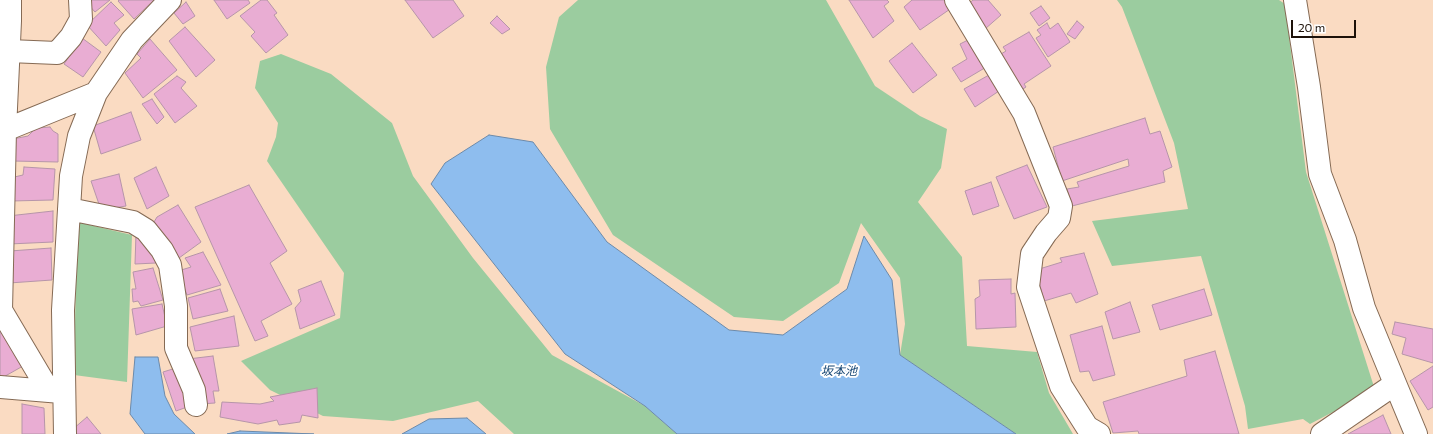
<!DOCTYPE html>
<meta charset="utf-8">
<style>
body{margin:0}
#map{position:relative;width:1433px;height:434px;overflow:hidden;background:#fadbc2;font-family:Commissioner,sans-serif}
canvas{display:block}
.scale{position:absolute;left:1291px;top:20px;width:65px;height:18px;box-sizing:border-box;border:2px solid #1d120a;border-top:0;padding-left:5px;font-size:12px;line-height:14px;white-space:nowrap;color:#1d120a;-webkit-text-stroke:3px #fff;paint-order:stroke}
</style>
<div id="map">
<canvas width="1433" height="434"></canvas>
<div class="scale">20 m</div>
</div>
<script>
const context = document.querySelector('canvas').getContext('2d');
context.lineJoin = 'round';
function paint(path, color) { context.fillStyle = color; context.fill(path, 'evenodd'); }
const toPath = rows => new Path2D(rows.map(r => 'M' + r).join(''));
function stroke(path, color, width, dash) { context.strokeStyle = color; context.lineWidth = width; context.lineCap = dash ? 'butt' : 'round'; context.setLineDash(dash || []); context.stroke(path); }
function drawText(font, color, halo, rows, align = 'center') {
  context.font = font + ' Commissioner,"Noto Sans JP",sans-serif'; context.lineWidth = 4; context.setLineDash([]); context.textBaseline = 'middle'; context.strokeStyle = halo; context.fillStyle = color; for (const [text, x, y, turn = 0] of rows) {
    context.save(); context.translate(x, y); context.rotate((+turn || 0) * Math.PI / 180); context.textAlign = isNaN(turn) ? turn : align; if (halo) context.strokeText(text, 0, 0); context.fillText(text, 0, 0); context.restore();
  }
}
const green = toPath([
 [578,0,826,0,875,86,920,116,947,129,941,168,918,202,962,257,967,346,1037,352,1049,393,1073,434,1016,434,900,355,905,324,900,278,861,223,839,283,783,321,734,317,613,235,550,129,546,67,559,17],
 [1117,0,1279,0,1285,4,1306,172,1375,390,1310,424,1303,419,1248,429,1245,406,1201,256,1112,266,1092,221,1188,209,1174,143,1122,7],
 [281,54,331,74,392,123,413,176,473,258,552,355,645,406,677,434,514,434,478,401,393,421,323,416,270,390,241,361,340,318,344,273,267,161,276,137,278,123,255,88,260,61],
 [77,222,132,235,127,382,74,375]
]);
const water = toPath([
 [489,135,533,142,607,242,729,330,783,335,847,289,864,236,892,280,900,355,1016,434,677,434,645,406,565,354,431,184,445,163,489,135],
 [135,357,158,357,165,396,174,414,195,434,145,434,130,414,135,357],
 [467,418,486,434,402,434,429,419,467,418],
 [240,431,314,434,227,434,240,431]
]);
const building = toPath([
 [87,0,110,0,95,12,86,2,87,0],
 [119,0,154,0,134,19,118,1,119,0],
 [214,0,248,0,250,3,227,19,214,0],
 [261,0,267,0,277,13,274,15,288,35,266,53,251,36,255,32,240,16,261,0],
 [405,0,453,0,464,16,433,38,405,0],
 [849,0,887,0,889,2,884,6,894,21,873,38,849,0],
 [912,0,948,0,953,7,920,30,904,7,912,0],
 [973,0,988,0,1001,15,985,29,966,6,973,0],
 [111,2,124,15,114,23,120,30,106,46,87,25,111,2],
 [186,2,195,16,183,24,174,13,186,2],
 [1041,6,1050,18,1039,26,1030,13,1041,6],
 [497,16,510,29,502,34,490,23,497,16],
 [1077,21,1084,27,1075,39,1067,34,1077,21],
 [1047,23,1050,29,1058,23,1070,42,1048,57,1036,38,1041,35,1037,30,1047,23],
 [185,27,215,60,196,77,169,41,185,27],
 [1029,32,1051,66,1024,84,1026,87,1018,92,1008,77,1013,73,1001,54,1006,51,1003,47,1029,32],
 [82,38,101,52,83,77,64,64,82,38],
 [972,38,988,66,961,82,952,68,967,59,960,44,972,38],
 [150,39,177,70,143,98,125,73,141,58,137,54,150,39],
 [912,43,937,75,913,93,889,61,912,43],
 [989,75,999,91,975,107,964,89,989,75],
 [177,76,186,82,181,88,197,106,175,123,154,94,177,76],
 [152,99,164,117,157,124,142,104,152,99],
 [131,112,141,140,101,154,93,126,131,112],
 [1145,118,1150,134,1160,131,1172,167,1163,171,1165,182,1072,206,1067,189,1079,187,1077,182,1129,166,1128,159,1062,181,1053,147,1145,118],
 [50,127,53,131,58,134,58,162,13,161,13,139,28,136,36,128,50,127],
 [1027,165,1047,207,1014,219,996,177,1027,165],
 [24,167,55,169,53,200,11,201,10,178,23,175,24,167],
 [156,167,169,196,147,209,134,178,156,167],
 [119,174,126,206,101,210,91,181,119,174],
 [991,182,999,206,973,215,965,191,991,182],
 [249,185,287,251,270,263,292,304,261,321,268,336,255,341,195,207,249,185],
 [178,205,201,242,179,258,154,222,157,217,178,205],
 [53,211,53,242,9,244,8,216,53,211],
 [136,234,144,236,156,263,135,264,136,234],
 [51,248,52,280,9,283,10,251,51,248],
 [203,252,221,285,187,295,178,271,191,267,185,258,203,252],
 [1084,253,1098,294,1076,303,1071,293,1044,301,1036,270,1062,262,1060,258,1084,253],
 [153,268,163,300,141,306,138,301,133,302,132,289,136,289,133,272,153,268],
 [1011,279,1011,294,1015,293,1016,327,976,329,975,299,980,296,979,280,1011,279],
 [321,281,335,315,300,329,295,308,301,301,298,290,321,281],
 [220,289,228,311,193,319,188,298,220,289],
 [1204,289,1212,315,1160,330,1152,305,1204,289],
 [1130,302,1140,332,1113,339,1105,312,1130,302],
 [162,304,167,326,136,335,132,309,162,304],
 [234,316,239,346,195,351,190,327,234,316],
 [1395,322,1433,329,1433,363,1402,354,1406,338,1392,334,1395,322],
 [0,326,23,366,0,379,0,326],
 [1102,326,1115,375,1093,381,1089,371,1080,372,1070,335,1102,326],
 [1215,351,1239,434,1139,434,1138,431,1113,433,1103,402,1187,376,1184,360,1215,351],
 [213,356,219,391,213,391,215,403,200,404,188,359,213,356],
 [1433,366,1433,407,1428,410,1410,381,1433,366],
 [176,368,190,406,176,411,163,372,176,368],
 [317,388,318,418,302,415,300,422,279,425,277,420,258,424,220,417,222,402,260,404,274,401,270,397,317,388],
 [22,404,44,408,45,434,22,434,22,404],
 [1383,415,1391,434,1348,434,1383,415],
 [87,417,101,434,77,434,73,429,87,417]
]);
const minor = toPath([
 [10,0,10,21,5,130,1,310,49,391],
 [956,0,1024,113,1061,206,1059,218,1046,233,1032,254,1028,287,1061,386,1087,427,1099,434],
 [1295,0,1309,87,1320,174,1345,240,1364,308,1394,381,1416,434],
 [9,51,57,53,71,37,81,19,80,0],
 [0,132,96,93],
 [69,209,133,222,146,230,162,250,170,265,176,306,176,348,194,390,196,405],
 [0,387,61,392],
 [65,434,63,310,71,176,79,136,96,93,132,40,170,0],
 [1322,434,1395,384]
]);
const waterNames = [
 ["坂本池",839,371]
];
paint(green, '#9bcc9f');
paint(water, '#8ebdee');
stroke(water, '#6c8aaa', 1);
paint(building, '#e9add3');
stroke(building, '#b695a9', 1);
stroke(minor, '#856a54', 24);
stroke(minor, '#fff', 22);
drawText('italic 12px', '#144573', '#fff', waterNames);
</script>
